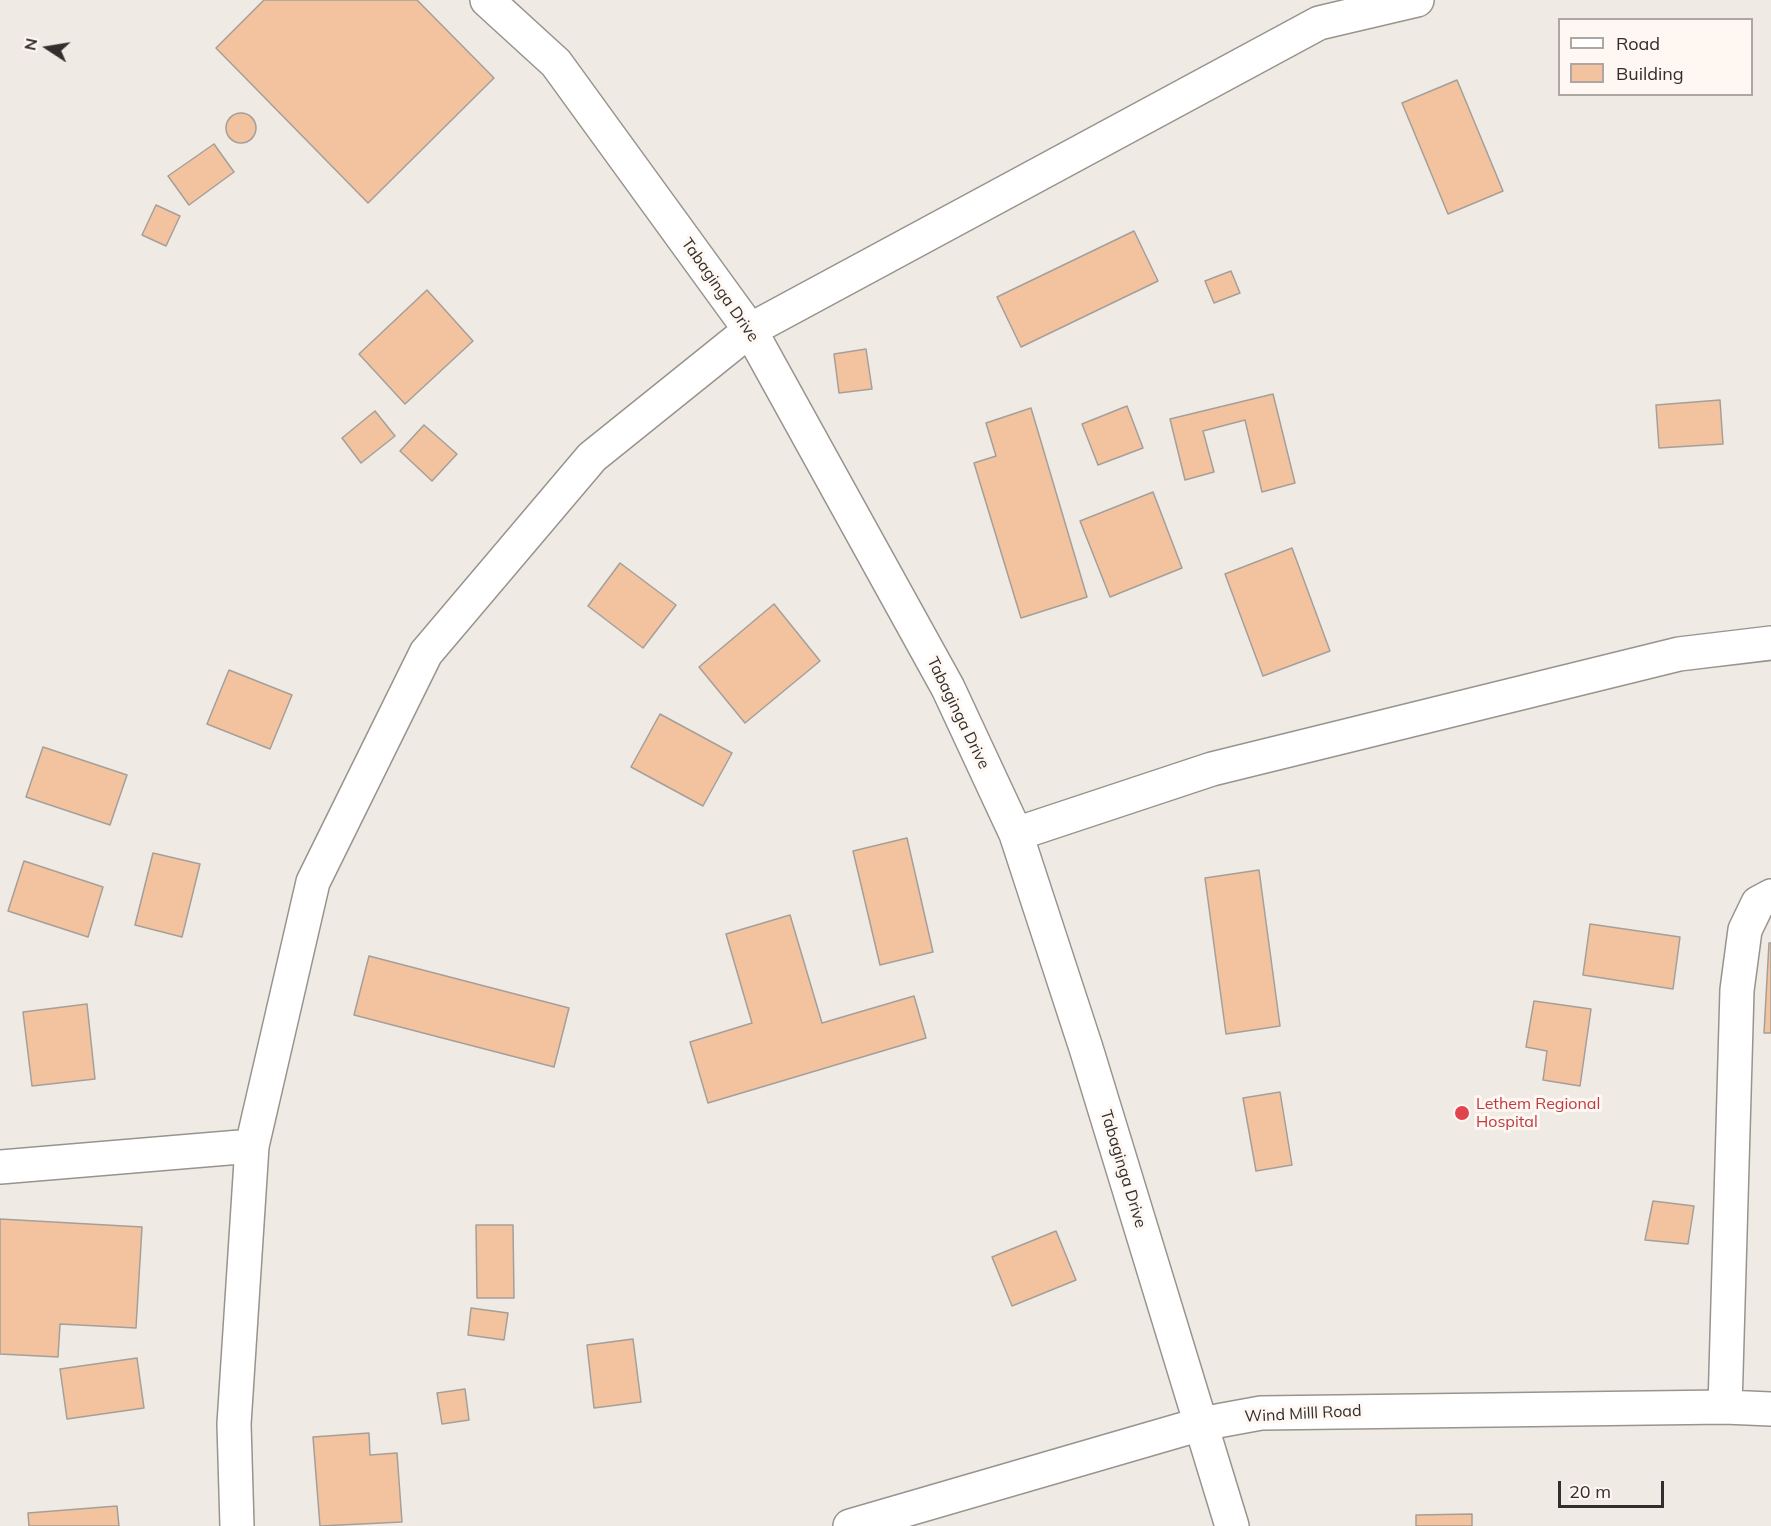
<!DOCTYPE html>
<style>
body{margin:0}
#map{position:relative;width:1771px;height:1526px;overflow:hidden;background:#f0eae5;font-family:Mulish,sans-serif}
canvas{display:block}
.legend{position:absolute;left:1558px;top:18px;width:195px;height:78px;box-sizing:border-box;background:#fef7f2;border:2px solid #aca7a3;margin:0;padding:8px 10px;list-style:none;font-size:18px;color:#312e2c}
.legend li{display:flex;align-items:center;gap:12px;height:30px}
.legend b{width:30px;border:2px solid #aca7a3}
.north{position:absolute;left:18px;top:18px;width:60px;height:60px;-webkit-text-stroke:4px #fef7f2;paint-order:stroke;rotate:282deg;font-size:16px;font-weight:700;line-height:24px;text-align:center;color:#312e2c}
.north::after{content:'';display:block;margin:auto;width:21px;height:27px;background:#312e2c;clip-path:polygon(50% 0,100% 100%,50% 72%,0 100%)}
.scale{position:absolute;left:1558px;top:1481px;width:106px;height:27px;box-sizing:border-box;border:3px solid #312e2c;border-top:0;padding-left:8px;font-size:18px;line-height:21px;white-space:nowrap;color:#312e2c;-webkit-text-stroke:4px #fef7f2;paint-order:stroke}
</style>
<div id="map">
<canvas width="1771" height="1526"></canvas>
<ul class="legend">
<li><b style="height:8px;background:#fff"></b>Road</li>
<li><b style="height:16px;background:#f3c39f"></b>Building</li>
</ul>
<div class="north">N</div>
<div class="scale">20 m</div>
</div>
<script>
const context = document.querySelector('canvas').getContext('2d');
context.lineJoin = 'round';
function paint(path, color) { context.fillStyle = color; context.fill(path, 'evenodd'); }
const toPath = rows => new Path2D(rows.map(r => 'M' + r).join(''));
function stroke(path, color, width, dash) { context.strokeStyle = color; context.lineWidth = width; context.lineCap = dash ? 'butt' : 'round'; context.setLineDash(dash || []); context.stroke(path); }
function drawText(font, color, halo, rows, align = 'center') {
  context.font = font + ' Mulish,sans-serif'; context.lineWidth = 6; context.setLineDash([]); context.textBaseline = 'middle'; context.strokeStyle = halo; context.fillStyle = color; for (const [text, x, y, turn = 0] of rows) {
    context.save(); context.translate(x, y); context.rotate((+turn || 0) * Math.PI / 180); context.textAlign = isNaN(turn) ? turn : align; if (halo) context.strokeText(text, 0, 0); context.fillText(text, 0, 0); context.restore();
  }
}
const building = toPath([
 [264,0,417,0,494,78,368,203,216,48,264,0],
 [1457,80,1503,191,1448,214,1402,103,1457,80],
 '226 128a15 15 0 1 1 30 0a15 15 0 1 1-30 0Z',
 [214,144,234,172,189,205,168,176,214,144],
 [156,205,180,216,166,246,142,235,156,205],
 [1134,231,1158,281,1021,347,997,297,1134,231],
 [1231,271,1240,293,1214,303,1205,281,1231,271],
 [427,290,473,341,405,404,359,354,427,290],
 [866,349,872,389,839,393,834,354,866,349],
 [1273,394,1295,483,1262,492,1245,420,1203,431,1214,472,1185,480,1170,419,1273,394],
 [1720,400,1723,444,1659,448,1656,405,1720,400],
 [1127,406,1143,448,1098,465,1082,424,1127,406],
 [1031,408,1087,597,1021,618,974,463,996,456,986,423,1031,408],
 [375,411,395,436,361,463,342,438,375,411],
 [424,425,457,454,432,481,400,451,424,425],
 [1153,492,1182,568,1110,597,1080,521,1153,492],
 [1292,548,1330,651,1263,676,1225,574,1292,548],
 [620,563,676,605,643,648,588,606,620,563],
 [774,604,820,661,745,723,699,667,774,604],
 [229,670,292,695,270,749,207,724,229,670],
 [660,714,732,753,703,806,631,767,660,714],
 [43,747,127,775,110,825,26,797,43,747],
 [907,838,933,952,880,965,853,851,907,838],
 [153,853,200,864,182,937,135,925,153,853],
 [24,861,103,887,88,937,8,911,24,861],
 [1259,870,1280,1026,1226,1034,1205,878,1259,870],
 [790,915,822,1023,914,996,926,1038,708,1103,690,1042,752,1023,726,934,790,915],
 [1590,924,1680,937,1673,989,1583,975,1590,924],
 [1769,943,1771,943,1771,1033,1764,1033,1769,943],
 [369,956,569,1008,554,1067,354,1015,369,956],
 [1534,1001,1591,1009,1580,1086,1543,1080,1547,1051,1526,1047,1534,1001],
 [87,1004,95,1079,32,1086,23,1012,87,1004],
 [1280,1092,1292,1165,1256,1171,1243,1098,1280,1092],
 [1653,1201,1694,1206,1688,1244,1645,1240,1653,1201],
 [0,1219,142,1227,136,1328,60,1324,58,1357,0,1354,0,1219],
 [476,1225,513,1225,514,1298,477,1298,476,1225],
 [1056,1231,1076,1280,1012,1306,992,1257,1056,1231],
 [471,1308,508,1313,504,1340,468,1335,471,1308],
 [633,1339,641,1402,594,1408,587,1345,633,1339],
 [137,1358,144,1408,67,1419,60,1369,137,1358],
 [465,1389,469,1420,442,1424,437,1393,465,1389],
 [369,1433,370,1455,397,1453,402,1522,320,1526,313,1437,369,1433],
 [117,1506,119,1526,29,1526,28,1513,117,1506],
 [1472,1514,1472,1526,1416,1526,1416,1515,1472,1514]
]);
const minor = toPath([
 [487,0,556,63,750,330,948,688,1016,834,1086,1048,1232,1526],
 [1016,834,1212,769,1679,654,1771,643],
 [0,1167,252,1146],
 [1725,1407,1737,990,1745,930,1758,903,1771,896],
 [237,1526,234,1424,252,1146,313,882,426,653,592,457,750,330,1319,23,1417,0],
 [850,1526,1201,1424,1261,1413,1725,1407,1771,1409]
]);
const markers = [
 [1462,1113,8,"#e0444e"]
];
const streetNames = [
 ["Tabaginga Drive",720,290,55],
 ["Tabaginga Drive",958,713,64],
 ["Tabaginga Drive",1123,1169,73],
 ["Wind Milll Road",1303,1414,-3]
];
const healthNames = [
 ["Lethem Regional",1476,1104],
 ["Hospital",1476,1122]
];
paint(building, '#f3c39f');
stroke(building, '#a59f9a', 1.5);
stroke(minor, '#99938e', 36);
stroke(minor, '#fff', 33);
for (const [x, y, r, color] of markers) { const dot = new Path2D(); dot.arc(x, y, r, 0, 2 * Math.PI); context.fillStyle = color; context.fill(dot); stroke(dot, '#fef7f2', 2); }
drawText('16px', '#312e2c', '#fef7f2', streetNames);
drawText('16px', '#be3a42', '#fef7f2', healthNames, 'left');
</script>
